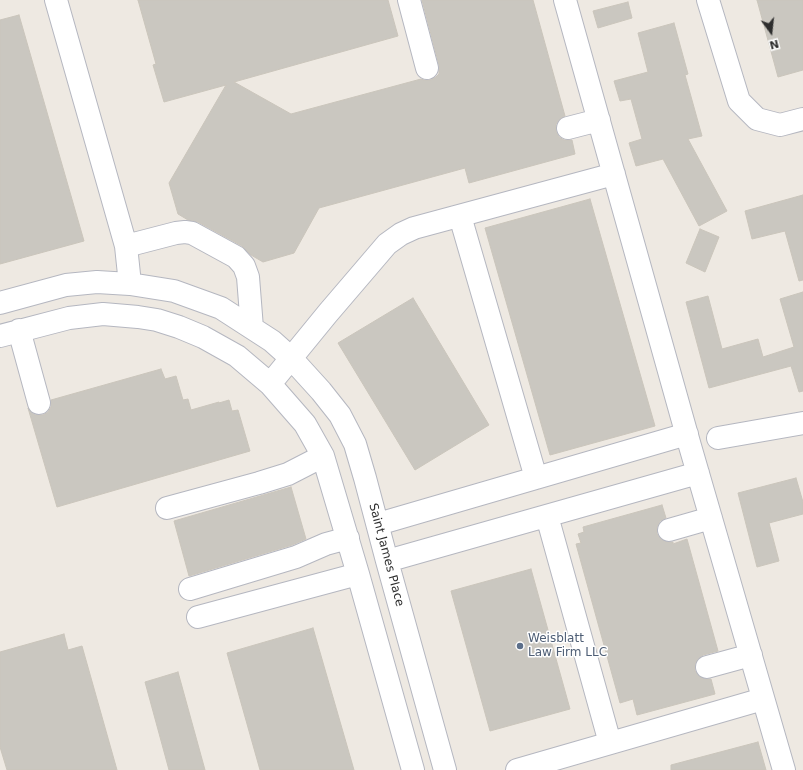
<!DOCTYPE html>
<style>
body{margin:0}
#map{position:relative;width:803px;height:770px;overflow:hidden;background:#eee9e2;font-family:"DejaVu Sans",sans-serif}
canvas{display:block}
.north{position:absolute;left:751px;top:12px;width:40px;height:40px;-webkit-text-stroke:3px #fff;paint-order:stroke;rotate:165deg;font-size:11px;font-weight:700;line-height:16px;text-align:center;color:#2e2e2e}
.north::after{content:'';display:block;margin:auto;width:14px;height:18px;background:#2e2e2e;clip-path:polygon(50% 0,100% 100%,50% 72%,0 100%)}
</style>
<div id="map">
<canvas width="803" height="770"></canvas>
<div class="north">N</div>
</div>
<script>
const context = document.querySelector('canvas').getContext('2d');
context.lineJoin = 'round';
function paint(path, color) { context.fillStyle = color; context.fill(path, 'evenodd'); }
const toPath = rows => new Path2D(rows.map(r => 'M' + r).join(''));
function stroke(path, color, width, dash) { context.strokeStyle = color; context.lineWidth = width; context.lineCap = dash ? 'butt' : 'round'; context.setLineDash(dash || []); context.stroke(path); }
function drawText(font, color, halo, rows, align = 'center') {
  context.font = font + ' "DejaVu Sans",sans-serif'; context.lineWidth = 3; context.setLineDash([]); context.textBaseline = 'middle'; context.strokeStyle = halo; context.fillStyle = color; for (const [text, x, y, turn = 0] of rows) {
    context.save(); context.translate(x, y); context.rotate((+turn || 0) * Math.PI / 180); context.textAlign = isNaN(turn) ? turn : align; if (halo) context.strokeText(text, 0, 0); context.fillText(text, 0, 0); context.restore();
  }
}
const building = toPath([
 [138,0,388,0,398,36,234,82,291,114,421,79,424,80,430,80,436,77,439,74,439,65,422,0,533,0,565,116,560,119,556,124,556,131,559,137,564,140,572,140,575,154,469,183,465,168,319,208,294,253,263,262,251,255,242,246,198,222,188,220,178,214,169,183,226,85,164,102,153,65,156,64,138,0],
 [757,0,803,0,803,70,778,77,757,0],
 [628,2,632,18,598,28,593,11,628,2],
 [19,15,84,241,0,264,0,20,19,15],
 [674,23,688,74,685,75,702,136,688,139,727,211,699,226,663,159,636,166,629,143,642,139,631,99,620,101,614,81,648,72,638,33,674,23],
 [803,195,803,280,799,281,785,231,752,239,745,211,803,195],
 [590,199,655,426,550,455,485,228,590,199],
 [700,229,719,237,705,272,686,263,700,229],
 [803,292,803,391,799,392,791,366,709,388,686,302,708,296,722,349,758,339,763,357,794,347,780,299,803,292],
 [413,298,489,425,415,470,338,343,413,298],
 [161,369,165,379,176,376,183,400,188,399,191,410,219,402,219,403,229,400,232,411,238,410,250,451,57,507,28,408,31,412,35,415,43,415,48,412,51,407,51,400,161,369],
 [796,478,803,502,803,514,769,523,779,561,757,567,738,493,796,478],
 [291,487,306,539,292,545,189,576,174,521,291,487],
 [662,505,666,518,660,521,657,527,657,534,661,539,666,542,673,542,673,544,687,539,718,651,703,655,698,659,695,664,695,671,699,676,704,679,711,679,715,694,637,715,633,699,620,703,576,544,581,543,578,534,584,532,583,527,662,505],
 [531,569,570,709,490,731,451,591,531,569],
 [313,628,354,770,260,770,227,653,313,628],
 [64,634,68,650,82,646,117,770,7,770,0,747,0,652,64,634],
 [178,672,205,770,169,770,145,682,178,672],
 [758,742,766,770,671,770,671,765,758,742]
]);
const minor = toPath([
 [56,0,126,246,130,284],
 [409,0,427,68],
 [565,0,690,446,784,770],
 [708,0,739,101,757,119,780,125,803,119],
 [568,128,599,120],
 [460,216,536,478],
 [126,246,176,233,185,232,192,233,236,257,244,266,248,277,252,328],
 [0,303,66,285,97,282,130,284,174,291,221,308,272,341,291,358,321,391,340,415,355,444,365,478,387,561,445,770],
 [19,330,39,403],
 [0,336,69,318,103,314,138,317,157,320,179,327,203,337,237,356,270,384,305,424,323,456,358,574,413,770],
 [270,384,328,313,387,244,401,234,414,228,614,174],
 [718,438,803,423],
 [167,508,259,483,288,474,323,456],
 [547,516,610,743],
 [378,524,687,434],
 [669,530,711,518],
 [387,561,698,473],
 [190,589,296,557,326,544,348,538],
 [198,617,358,574],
 [707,667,751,655],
 [517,770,763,699]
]);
const markers = [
 [520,646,4,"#5c6f8a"]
];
const streetNames = [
 ["Saint James Place",386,555,75]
];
const serviceNames = [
 ["Weisblatt",528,639],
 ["Law Firm LLC",528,653]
];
paint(building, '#cac7c0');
stroke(building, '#cac5bb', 1);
stroke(minor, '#b5b7c0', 24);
stroke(minor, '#fff', 22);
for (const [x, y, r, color] of markers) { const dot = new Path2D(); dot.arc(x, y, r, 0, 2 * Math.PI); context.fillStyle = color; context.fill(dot); stroke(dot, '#fff', 1.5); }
drawText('12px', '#2e2e2e', '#fff', streetNames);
drawText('12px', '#4e5e75', '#fff', serviceNames, 'left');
</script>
